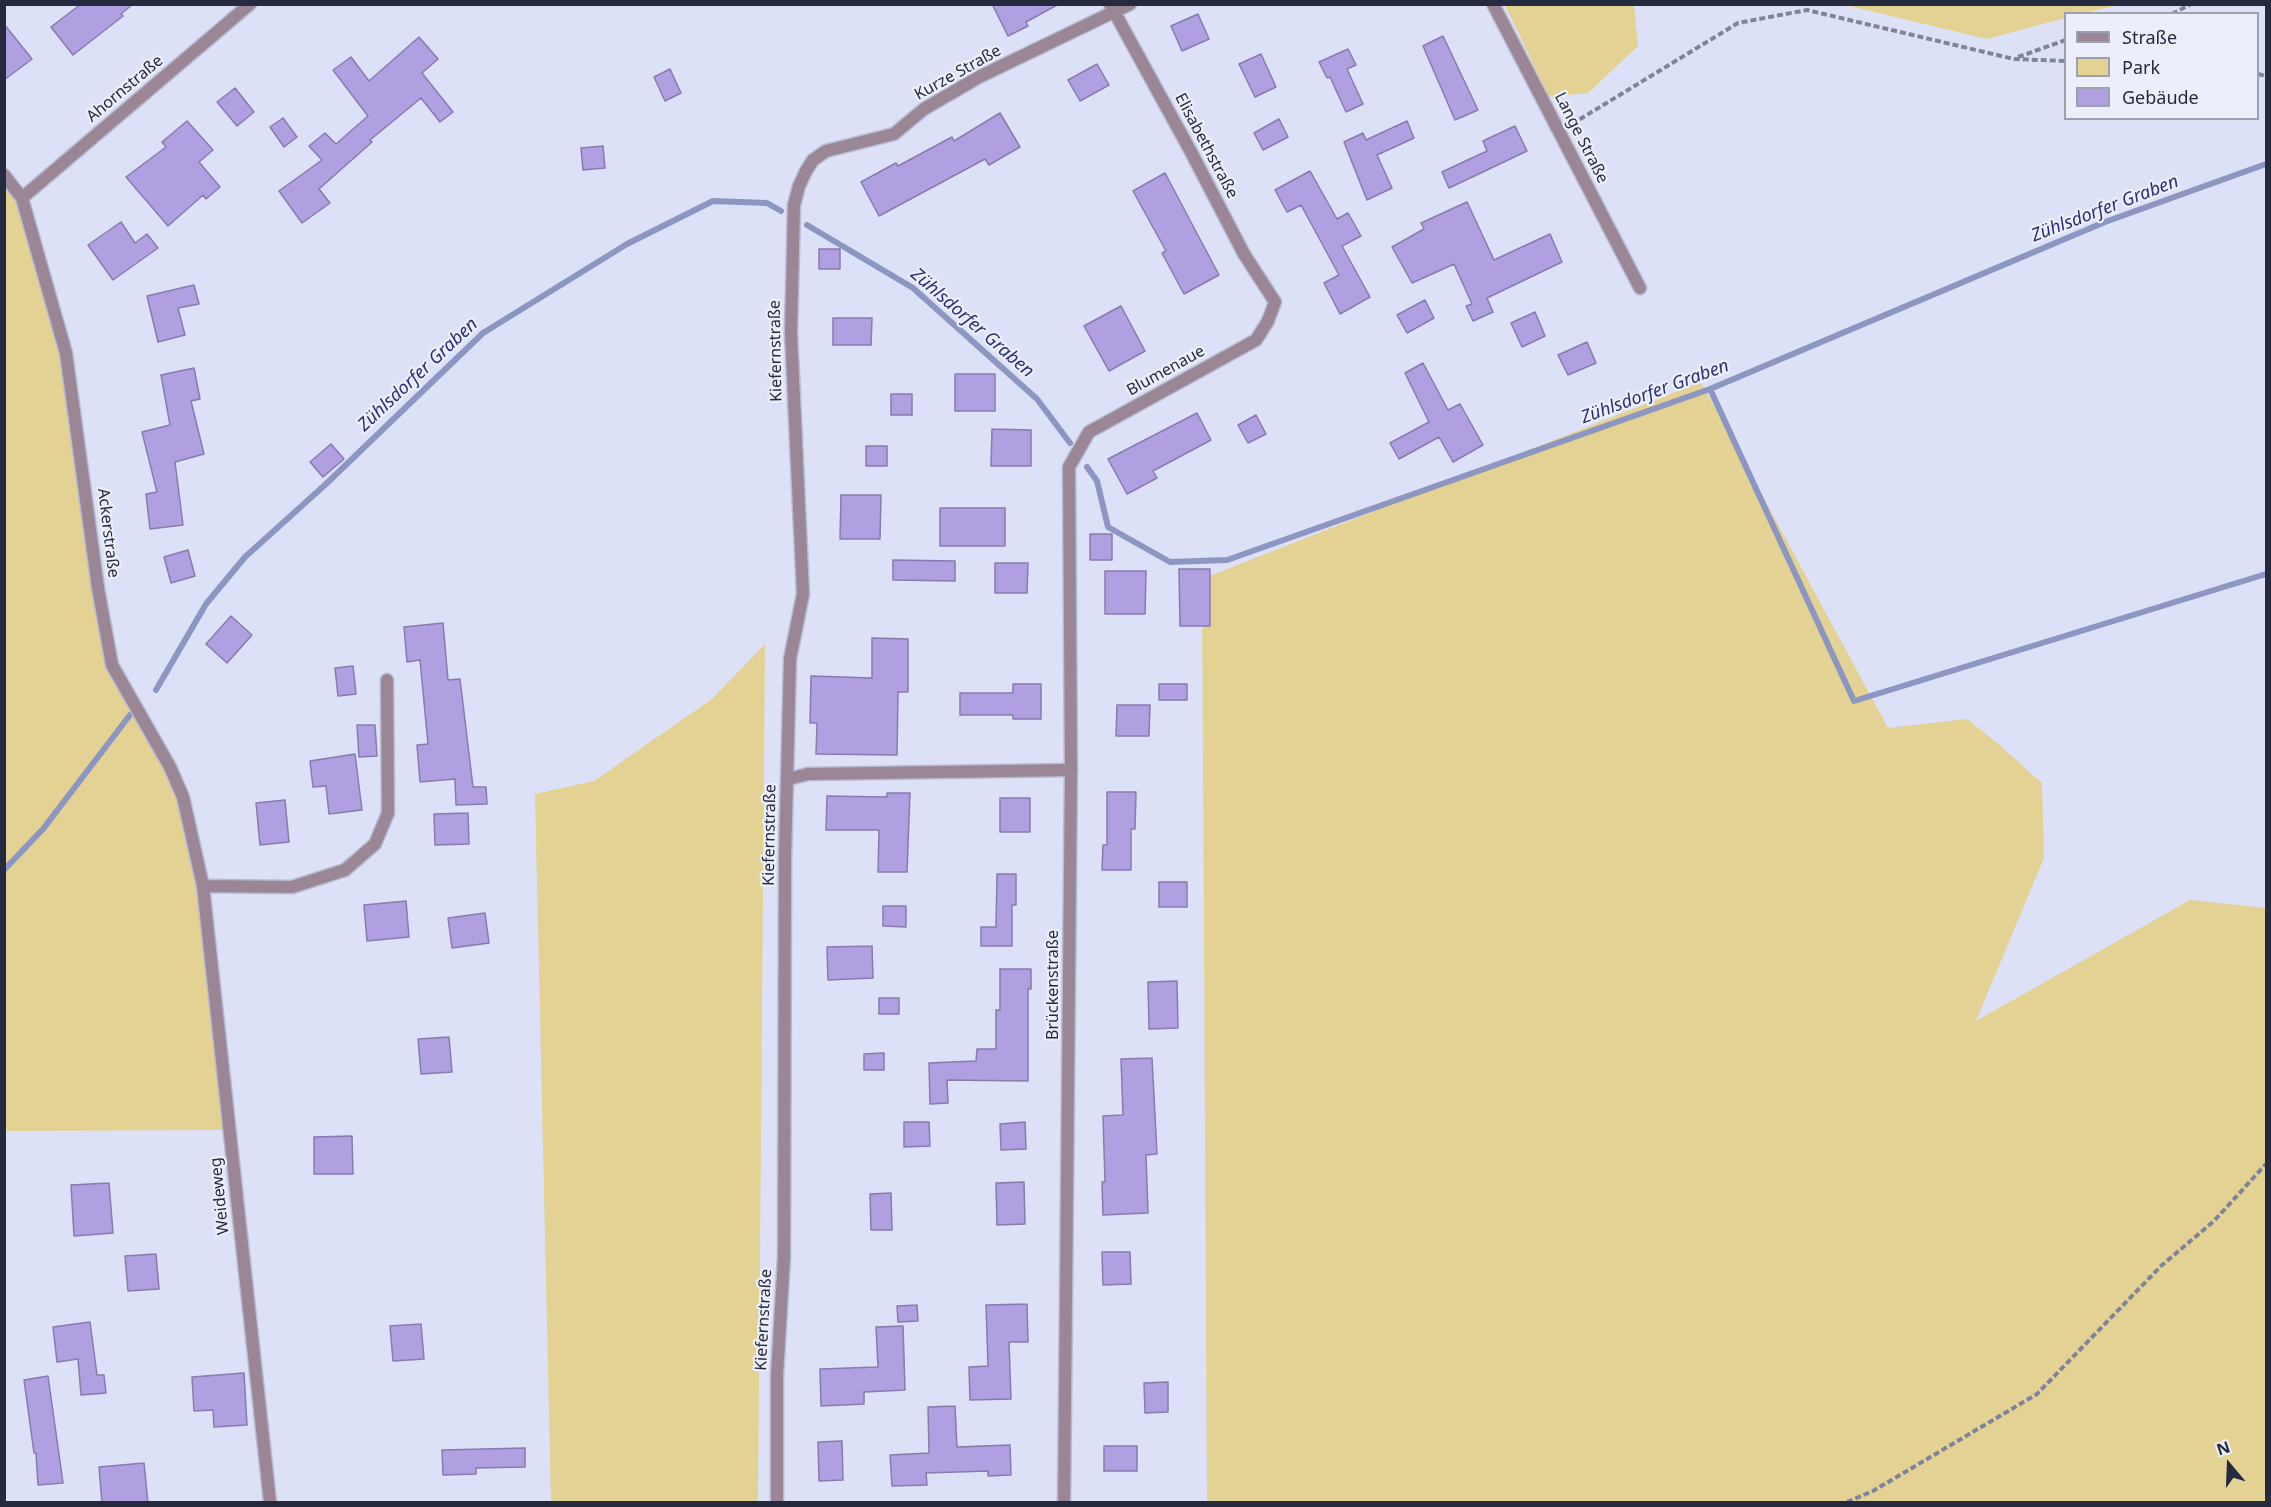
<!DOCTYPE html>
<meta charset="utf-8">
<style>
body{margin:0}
#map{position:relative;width:2271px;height:1507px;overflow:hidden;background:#dce1f7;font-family:"Noto Sans",sans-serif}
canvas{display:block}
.frame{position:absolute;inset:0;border:6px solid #262a3f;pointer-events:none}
.legend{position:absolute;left:2064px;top:12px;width:195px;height:108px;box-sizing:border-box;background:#eceffa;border:2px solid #9da0af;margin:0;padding:8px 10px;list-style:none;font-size:18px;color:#262a3f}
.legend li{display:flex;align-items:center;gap:12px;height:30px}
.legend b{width:30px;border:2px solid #9da0af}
.north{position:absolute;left:2199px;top:1435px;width:60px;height:60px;-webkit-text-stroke:4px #eceffa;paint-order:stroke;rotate:341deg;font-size:16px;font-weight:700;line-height:24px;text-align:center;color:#262a3f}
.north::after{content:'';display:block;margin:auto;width:21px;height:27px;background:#262a3f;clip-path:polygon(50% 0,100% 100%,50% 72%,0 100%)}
</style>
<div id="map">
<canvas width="2271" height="1507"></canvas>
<div class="frame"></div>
<ul class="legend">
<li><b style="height:8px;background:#9b8696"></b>Straße</li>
<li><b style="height:16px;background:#e3d293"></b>Park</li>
<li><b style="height:16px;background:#b09fe1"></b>Gebäude</li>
</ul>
<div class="north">N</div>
</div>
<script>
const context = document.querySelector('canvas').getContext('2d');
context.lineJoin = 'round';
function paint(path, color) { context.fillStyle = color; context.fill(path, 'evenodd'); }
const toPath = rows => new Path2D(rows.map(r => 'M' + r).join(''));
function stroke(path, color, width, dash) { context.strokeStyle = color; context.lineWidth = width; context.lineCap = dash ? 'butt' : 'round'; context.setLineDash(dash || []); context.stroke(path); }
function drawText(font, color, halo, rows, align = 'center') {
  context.font = font + ' "Noto Sans",sans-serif'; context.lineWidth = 4.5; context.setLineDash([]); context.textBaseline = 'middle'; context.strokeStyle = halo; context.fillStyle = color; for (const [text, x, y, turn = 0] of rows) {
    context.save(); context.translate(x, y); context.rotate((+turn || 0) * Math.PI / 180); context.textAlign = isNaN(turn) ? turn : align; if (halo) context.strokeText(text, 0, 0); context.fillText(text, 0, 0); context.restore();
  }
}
const green = toPath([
 [1505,5,1634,5,1638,46,1588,93,1549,97],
 [1845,5,2119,5,2084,13,2066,14,2065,18,1987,39],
 [4,175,22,198,80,444,112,665,167,770,180,799,198,886,225,1130,5,1131],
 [1701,382,1888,728,1967,719,1997,743,2042,783,2044,858,1976,1021,2190,900,2266,908,2266,1502,1207,1502,1202,579],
 [765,644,758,1502,551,1502,535,794,594,781,712,699]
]);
const stream = toPath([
 [807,225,913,288,1037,399,1070,443],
 [1710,389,1854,701,2266,574],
 [1087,467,1097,481,1108,527,1170,562,1227,560,1710,389,2105,222,2266,164],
 [156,690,206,604,245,557,326,484,483,333,627,244,713,201,767,203,781,211],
 [4,870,43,829,130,715]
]);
const building = toPath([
 [81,4,133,4,121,14,123,16,73,55,51,27,81,4],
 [992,4,1059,4,1026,22,1028,26,1008,36,992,4],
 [1198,14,1209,39,1182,51,1171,26,1198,14],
 [4,24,32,59,4,80,4,24],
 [1443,36,1478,110,1455,120,1423,46,1443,36],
 [419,37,438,59,422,73,453,112,440,122,421,98,370,140,372,142,319,189,330,203,302,223,279,191,322,160,309,146,325,133,336,144,368,116,333,70,351,57,369,81,419,37],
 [1348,49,1356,65,1347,69,1363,104,1346,112,1330,77,1327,78,1319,62,1348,49],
 [1261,54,1276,87,1255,97,1239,64,1261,54],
 [1097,64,1109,85,1080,101,1068,80,1097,64],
 [670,69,681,93,665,101,654,77,670,69],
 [235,88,254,112,237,126,217,102,235,88],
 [1000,113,1020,147,989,165,985,159,879,216,861,182,896,163,898,166,952,137,954,141,1000,113],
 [283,118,297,137,284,147,270,127,283,118],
 [1279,119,1288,137,1263,150,1254,133,1279,119],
 [187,121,213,150,199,162,220,187,206,199,203,195,168,226,126,177,166,147,162,142,187,121],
 [1407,121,1414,138,1377,155,1392,188,1367,200,1344,142,1363,133,1366,140,1407,121],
 [1515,126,1527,151,1449,188,1442,172,1487,151,1483,141,1515,126],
 [603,146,605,168,583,170,581,148,603,146],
 [1310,171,1337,219,1348,213,1361,236,1342,246,1370,297,1340,314,1324,283,1339,275,1301,205,1287,212,1275,190,1310,171],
 [1165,173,1219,275,1184,294,1162,253,1166,251,1133,191,1165,173],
 [1467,202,1494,260,1550,234,1562,262,1487,298,1493,312,1473,321,1466,306,1472,304,1454,264,1412,283,1392,247,1424,229,1421,223,1467,202],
 [121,222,135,243,147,234,158,248,113,280,88,245,121,222],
 [819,249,840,249,840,269,819,269,819,249],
 [194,285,199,304,178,308,185,335,158,342,147,296,194,285],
 [1425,300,1434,318,1407,333,1397,315,1425,300],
 [1121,306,1145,351,1109,371,1084,326,1121,306],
 [1535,312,1545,336,1522,347,1511,323,1535,312],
 [833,318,872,318,871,345,833,345,833,318],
 [1587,342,1596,363,1568,375,1558,355,1587,342],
 [1423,363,1448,410,1460,404,1483,445,1453,462,1439,437,1399,459,1390,443,1429,422,1405,373,1423,363],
 [194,368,200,399,191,401,204,454,175,462,183,525,150,529,146,494,157,492,142,432,170,425,161,375,194,368],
 [955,374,995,374,995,411,955,411,955,374],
 [891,394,912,394,912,415,891,415,891,394],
 [1197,413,1211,440,1153,471,1157,478,1127,494,1108,459,1197,413],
 [1256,415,1266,434,1248,443,1238,425,1256,415],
 [992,429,1031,430,1031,466,991,466,992,429],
 [331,444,344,459,323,477,310,462,331,444],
 [866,446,887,446,887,466,866,466,866,446],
 [841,495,881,495,880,539,840,539,841,495],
 [940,508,1005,508,1005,546,940,546,940,508],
 [1090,534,1112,534,1112,560,1090,560,1090,534],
 [188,550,195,576,171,583,164,557,188,550],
 [893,560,955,561,955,581,893,580,893,560],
 [995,563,1028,563,1027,593,995,593,995,563],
 [1179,569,1210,569,1210,626,1180,626,1179,569],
 [1105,571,1146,571,1145,614,1105,614,1105,571],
 [231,616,252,635,227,663,206,644,231,616],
 [443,623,448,680,460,679,473,787,486,787,487,804,456,805,455,779,420,782,417,745,428,744,420,660,407,662,404,627,443,623],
 [872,638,908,639,908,692,898,692,897,755,816,754,817,723,810,723,811,676,872,678,872,638],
 [353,666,356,694,338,696,335,668,353,666],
 [1013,684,1041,684,1041,719,1013,719,1013,715,960,715,960,693,1013,693,1013,684],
 [1159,684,1187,684,1187,700,1159,700,1159,684],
 [1117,705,1150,705,1149,736,1116,736,1117,705],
 [357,725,375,725,377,756,359,757,357,725],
 [355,754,362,810,329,814,326,786,313,787,310,761,355,754],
 [1107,792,1136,792,1135,829,1131,829,1131,870,1102,870,1103,845,1107,845,1107,792],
 [887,793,910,793,907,872,878,872,879,830,826,830,827,796,887,797,887,793],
 [1000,798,1030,798,1030,832,1000,832,1000,798],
 [285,800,289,842,260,845,256,803,285,800],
 [468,813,469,844,435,845,434,814,468,813],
 [997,874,1016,874,1016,905,1012,905,1012,946,981,946,981,927,996,927,997,874],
 [1159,882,1187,882,1187,907,1159,907,1159,882],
 [406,901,409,937,367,941,364,905,406,901],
 [883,906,906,906,906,927,883,926,883,906],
 [485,913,489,943,452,948,448,918,485,913],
 [872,946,873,978,828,980,827,947,872,946],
 [1000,969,1031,969,1031,989,1028,989,1028,1081,947,1080,948,1103,930,1104,929,1063,976,1061,977,1049,996,1049,996,1010,1000,1010,1000,969],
 [1177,981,1178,1028,1149,1029,1148,982,1177,981],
 [879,998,899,998,899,1014,879,1014,879,998],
 [449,1037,452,1072,421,1074,418,1039,449,1037],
 [884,1053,884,1070,864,1070,864,1054,884,1053],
 [1152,1058,1157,1154,1146,1155,1148,1213,1103,1215,1102,1182,1105,1182,1103,1116,1123,1115,1121,1059,1152,1058],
 [904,1122,929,1122,930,1146,904,1147,904,1122],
 [1025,1122,1026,1149,1001,1150,1000,1124,1025,1122],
 [352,1136,353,1174,314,1174,314,1137,352,1136],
 [1024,1182,1025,1224,997,1225,996,1183,1024,1182],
 [109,1183,113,1233,74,1236,71,1185,109,1183],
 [891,1193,892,1230,871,1230,870,1194,891,1193],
 [1102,1252,1130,1252,1131,1284,1103,1285,1102,1252],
 [156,1254,159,1289,128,1291,125,1256,156,1254],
 [1027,1304,1028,1342,1009,1342,1011,1399,970,1400,969,1367,988,1366,986,1305,1027,1304],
 [917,1305,918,1321,898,1322,897,1306,917,1305],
 [90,1322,97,1375,104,1375,106,1393,81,1395,78,1359,57,1362,53,1327,90,1322],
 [421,1324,424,1359,393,1361,390,1326,421,1324],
 [903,1326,905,1390,864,1392,864,1404,821,1406,820,1369,878,1367,876,1327,903,1326],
 [244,1373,247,1425,214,1427,213,1410,194,1411,192,1377,244,1373],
 [48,1376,63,1483,38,1485,36,1453,34,1453,24,1380,48,1376],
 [1168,1382,1168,1412,1145,1413,1144,1383,1168,1382],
 [955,1406,957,1447,1010,1445,1011,1475,988,1476,988,1471,926,1473,927,1485,892,1486,890,1455,929,1453,928,1407,955,1406],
 [842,1441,843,1480,819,1481,818,1442,842,1441],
 [1104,1446,1137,1446,1137,1471,1104,1471,1104,1446],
 [525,1448,525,1467,476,1468,476,1474,443,1475,442,1450,525,1448],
 [144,1463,148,1503,102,1503,99,1467,144,1463]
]);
const path = toPath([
 [2172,14,2191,4],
 [2018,57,2066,40],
 [2258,74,2266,76],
 [1572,124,1738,23,1807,10,2014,59,2066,61],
 [1847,1502,1873,1491,2037,1394,2161,1266,2214,1221,2266,1164]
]);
const service = toPath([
 [788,779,808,774,1071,770]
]);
const minor = toPath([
 [1493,4,1640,288],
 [4,175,22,198,66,353,98,588,112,665,170,767,183,797,203,886,270,1502],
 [22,198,250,4],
 [203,886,292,887,345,870,375,844,388,813,387,680],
 [777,1502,777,1375,784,1258,785,858,790,659,803,594,791,333,794,205,799,186,806,171,813,160,826,151,894,134,924,109,979,77,1130,4],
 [1064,1502,1071,770,1069,467,1089,432,1256,340,1268,321,1275,302,1244,254,1191,152,1110,4]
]);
const streetNames = [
 ["Kurze Straße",958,73,-29],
 ["Ahornstraße",125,89,-40],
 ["Lange Straße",1581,138,63],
 ["Elisabethstraße",1206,146,62],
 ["Kiefernstraße",776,351,-91],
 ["Blumenaue",1166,371,-29],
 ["Ackerstraße",108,533,83],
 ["Kiefernstraße",770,835,-89],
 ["Brückenstraße",1053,985,-90],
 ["Weideweg",220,1196,-96],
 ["Kiefernstraße",764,1320,-87]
];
const waterNames = [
 ["Zühlsdorfer Graben",2105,209,-21],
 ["Zühlsdorfer Graben",972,323,41],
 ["Zühlsdorfer Graben",418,375,-43],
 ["Zühlsdorfer Graben",1655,392,-20]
];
paint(green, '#e3d293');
stroke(stream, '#8d96c1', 6);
paint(building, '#b09fe1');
stroke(building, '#887bad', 1.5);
stroke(service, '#b8bcd2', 15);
stroke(minor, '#b8bcd2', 15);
stroke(path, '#80849a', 4, [6, 3]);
stroke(service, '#9b8696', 12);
stroke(minor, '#9b8696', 12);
drawText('16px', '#262a3f', '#eceffa', streetNames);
drawText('italic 18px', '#2b2f7a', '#eceffa', waterNames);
</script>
